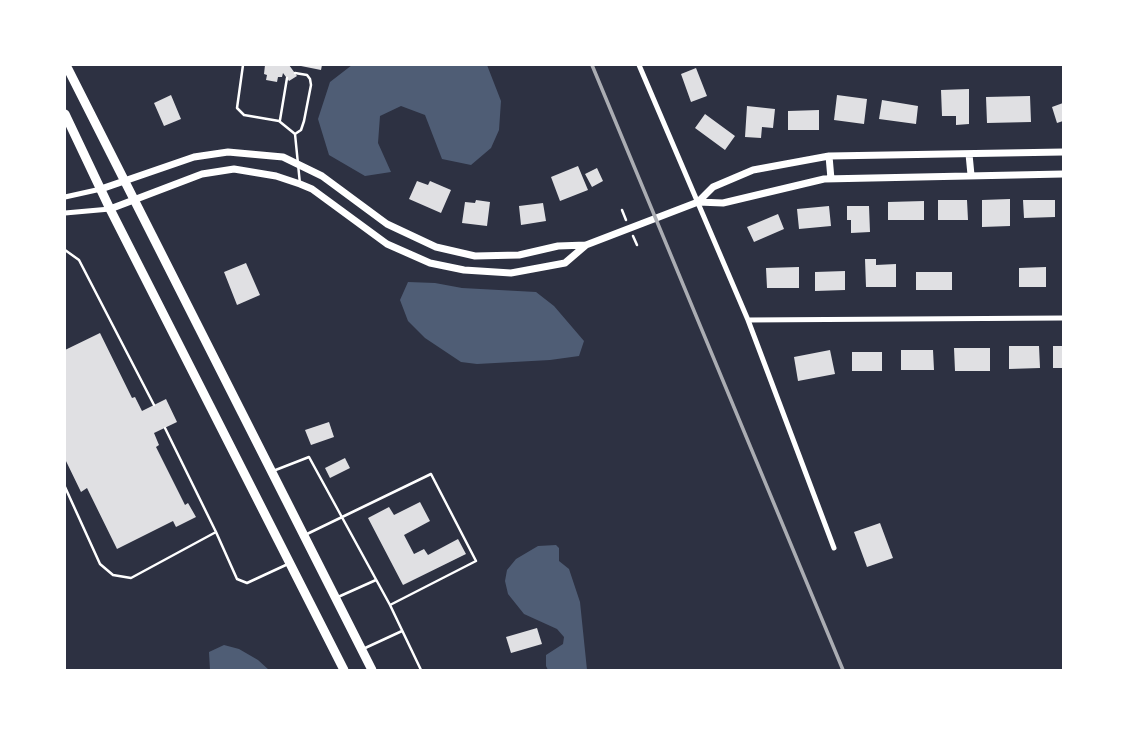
<!DOCTYPE html>
<style>
body{margin:0}
#map{position:relative;width:1128px;height:735px;overflow:hidden;background:#2d3142;font-family:Inter,sans-serif}
canvas{display:block}
.frame{position:absolute;inset:0;border:66px solid #fff;pointer-events:none}
</style>
<div id="map">
<canvas width="1128" height="735"></canvas>
<div class="frame"></div>
</div>
<script>
const context = document.querySelector('canvas').getContext('2d');
context.lineJoin = 'round';
function paint(path, color) { context.fillStyle = color; context.fill(path, 'evenodd'); }
const toPath = rows => new Path2D(rows.map(r => 'M' + r).join(''));
function stroke(path, color, width, dash) { context.strokeStyle = color; context.lineWidth = width; context.lineCap = dash ? 'butt' : 'round'; context.setLineDash(dash || []); context.stroke(path); }
const water = toPath([
 [352,65,487,65,501,101,499,130,491,148,471,165,442,159,425,115,401,106,380,116,378,143,391,172,365,176,329,155,318,119,330,82],
 [408,282,435,283,462,288,536,292,554,306,584,341,579,356,550,360,477,364,461,362,425,338,408,321,400,300],
 [556,545,559,548,559,561,569,569,580,602,587,670,548,670,546,666,546,655,563,644,564,637,557,629,524,614,508,594,505,581,507,570,516,559,538,546],
 [224,645,239,649,258,660,269,670,210,670,209,652]
]);
const building = toPath([
 [265,65,289,65,297,76,289,81,283,73,282,77,278,77,277,82,266,80,267,75,264,74],
 [296,65,322,65,321,70],
 [696,68,707,96,691,102,681,74],
 [969,89,969,124,956,125,956,116,942,116,941,90],
 [171,95,181,119,164,126,154,103],
 [837,95,867,99,864,124,834,120],
 [1030,96,1031,122,987,123,986,97],
 [882,100,918,106,916,124,879,119],
 [1063,103,1063,121,1057,123,1052,107],
 [747,106,775,109,773,128,762,127,761,138,745,137],
 [819,110,819,130,788,130,788,111],
 [705,114,735,136,725,150,695,128],
 [578,166,588,190,560,201,551,177],
 [597,168,603,181,592,187,585,174],
 [417,181,428,185,430,181,451,190,441,213,409,199],
 [1010,199,1010,226,982,227,982,200],
 [476,200,490,202,487,226,462,223,465,202,475,203],
 [938,200,967,200,968,220,938,220],
 [1023,200,1055,200,1055,217,1024,218],
 [924,201,924,220,888,220,888,202],
 [543,203,546,221,521,225,519,206],
 [829,206,831,226,799,229,797,209],
 [847,206,869,206,870,232,851,233,851,220,847,220],
 [778,214,784,229,754,242,747,227],
 [865,259,876,259,876,265,896,264,896,287,866,287],
 [246,263,260,295,237,305,224,272],
 [799,267,799,288,767,288,766,268],
 [1046,267,1046,287,1019,287,1019,268],
 [845,271,845,290,815,291,815,272],
 [916,272,952,272,952,290,916,290],
 [100,333,132,398,135,397,142,411,166,399,177,422,154,433,159,445,156,447,185,505,188,503,196,517,176,527,173,521,117,549,87,488,81,492,65,459,65,350],
 [1009,346,1039,346,1040,368,1009,369],
 [1053,346,1063,346,1063,368,1053,368],
 [954,348,990,348,990,371,955,371],
 [830,350,835,374,798,381,794,357],
 [901,350,933,350,934,370,901,370],
 [852,352,882,352,882,371,852,371],
 [329,422,334,437,311,445,305,430],
 [345,458,350,468,330,478,325,468],
 [420,502,430,521,404,535,414,554,424,549,428,555,458,539,466,554,403,585,368,518,389,507,394,515],
 [880,523,893,558,867,567,854,532],
 [537,628,542,644,511,653,506,637]
]);
const path = toPath([
 [622,210,626,220],
 [633,236,637,245]
]);
const service = toPath([
 [243,65,237,108,244,115,279,121,295,134,300,184],
 [295,73,307,75,310,79,311,85,304,121,301,130,295,134],
 [280,120,287,78],
 [65,250,79,260,154,405],
 [165,428,216,532],
 [273,471,309,457,390,605,421,670],
 [65,487,100,564,113,575,131,578,216,532,237,579,247,583,288,564],
 [307,534,431,474,476,561,390,605],
 [338,597,376,580],
 [363,649,402,631]
]);
const minor = toPath([
 [639,65,748,320,834,548],
 [65,197,101,189],
 [65,213,110,209],
 [748,320,1063,318]
]);
const tertiary = toPath([
 [969,154,971,175],
 [829,156,831,179],
 [101,189,194,157,228,152,283,157,322,176,387,224,436,247,475,256,519,255,558,246,586,245,698,202,713,187,753,170,829,156,1063,152],
 [698,202,723,203,824,179,1063,174],
 [110,209,202,174,234,169,276,176,300,184,312,189,387,244,430,263,464,270,511,273,565,263,586,245]
]);
const primary = toPath([
 [66,65,372,670],
 [65,114,110,209,344,670]
]);
const rail = toPath([
 [592,65,843,670]
]);
paint(water, '#4f5d75');
paint(building, '#e0e0e3');
stroke(path, '#fff', 2.5);
stroke(service, '#fff', 2.5);
stroke(minor, '#fff', 5);
stroke(tertiary, '#fff', 7);
stroke(primary, '#fff', 9);
stroke(rail, '#abadb3', 3.5);
</script>
